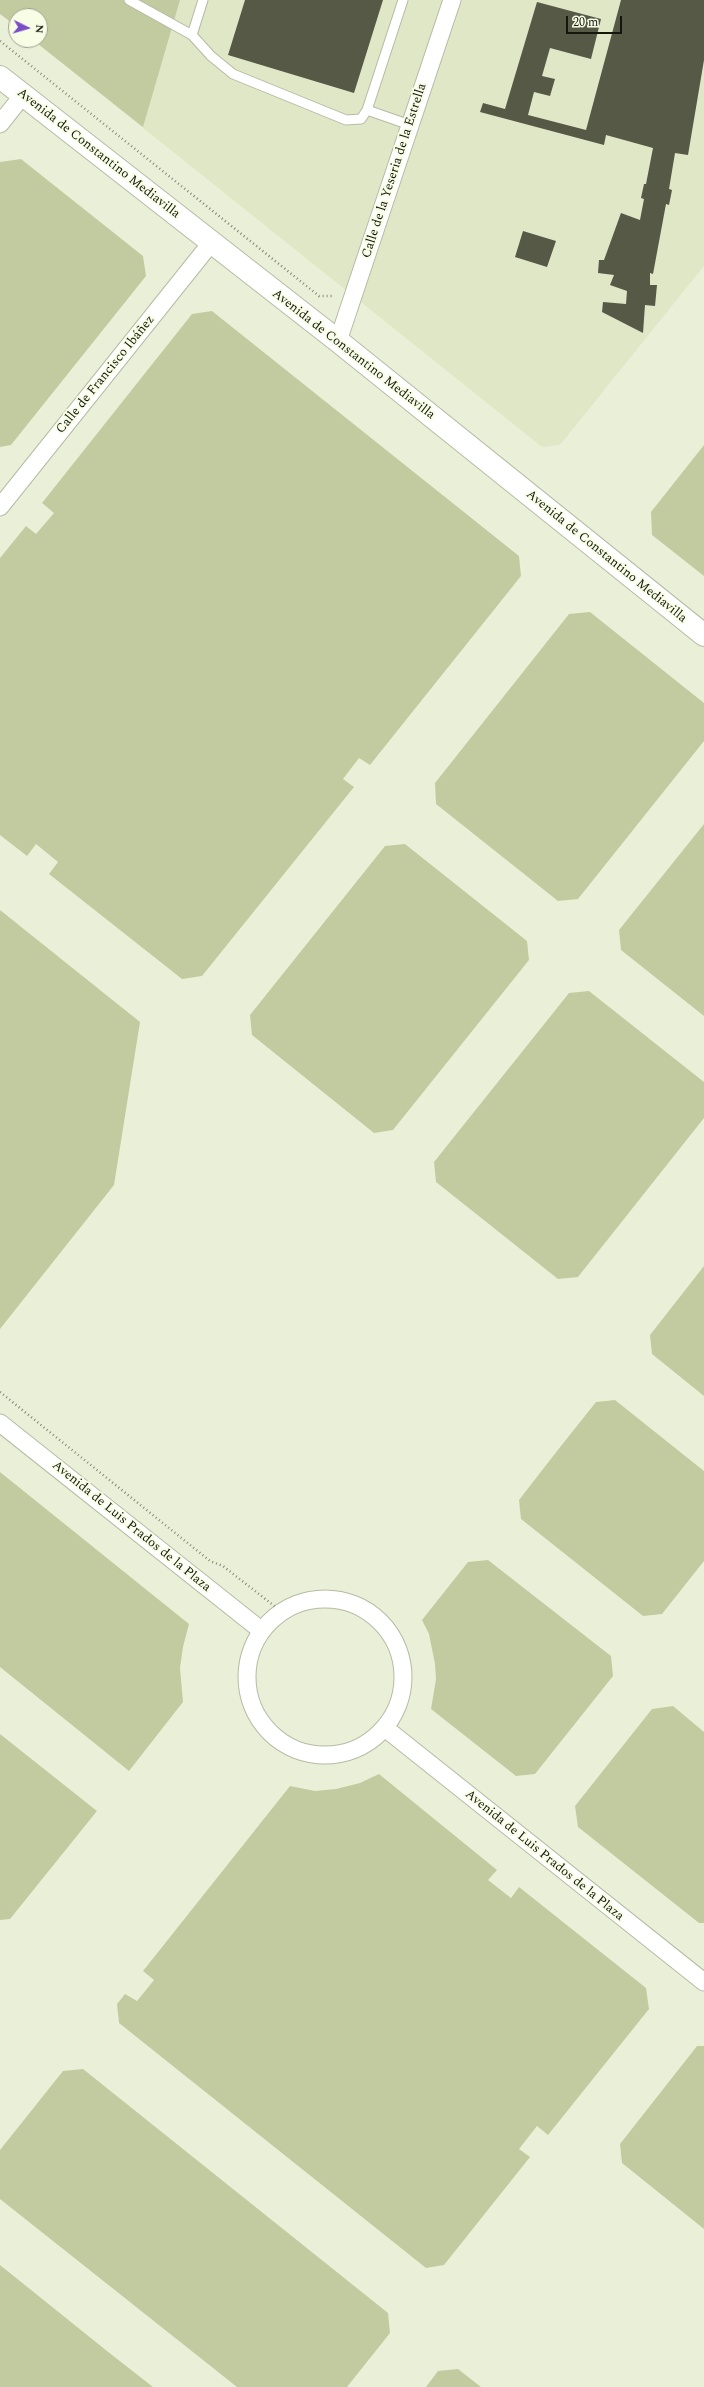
<!DOCTYPE html>
<meta charset="utf-8">
<style>
body{margin:0}
#map{position:relative;width:704px;height:2387px;overflow:hidden;background:#eaf0d8;font-family:Spectral,serif}
canvas{display:block}
.north{position:absolute;left:8px;top:8px;width:40px;height:40px;box-sizing:border-box;background:#f8fde5;border:1px solid #9da18f;border-radius:50%;rotate:95deg;font-size:11px;font-weight:700;line-height:16px;text-align:center;color:#15170f}
.north::after{content:'';display:block;margin:auto;width:14px;height:18px;background:#7a4dc6;clip-path:polygon(50% 0,100% 100%,50% 72%,0 100%)}
.scale{position:absolute;left:566px;top:16px;width:56px;height:18px;box-sizing:border-box;border:2px solid #15170f;border-top:0;padding-left:5px;font-size:12px;line-height:14px;white-space:nowrap;color:#15170f;-webkit-text-stroke:3px #f8fde5;paint-order:stroke}
</style>
<div id="map">
<canvas width="704" height="2387"></canvas>
<div class="north">N</div>
<div class="scale">20 m</div>
</div>
<script>
const context = document.querySelector('canvas').getContext('2d');
context.lineJoin = 'round';
function paint(path, color) { context.fillStyle = color; context.fill(path, 'evenodd'); }
const toPath = rows => new Path2D(rows.map(r => 'M' + r).join(''));
function stroke(path, color, width, dash) { context.strokeStyle = color; context.lineWidth = width; context.lineCap = dash ? 'butt' : 'round'; context.setLineDash(dash || []); context.stroke(path); }
function drawText(font, color, halo, rows, align = 'center') {
  context.font = font + ' Spectral,serif'; context.lineWidth = 4; context.setLineDash([]); context.textBaseline = 'middle'; context.strokeStyle = halo; context.fillStyle = color; for (const [text, x, y, turn = 0] of rows) {
    context.save(); context.translate(x, y); context.rotate((+turn || 0) * Math.PI / 180); context.textAlign = isNaN(turn) ? turn : align; if (halo) context.strokeText(text, 0, 0); context.fillText(text, 0, 0); context.restore();
  }
}
const built = toPath([
 [0,0,704,0,704,266,560,445,542,447,33,40,40,40,40,16,16,16,16,26,0,14]
]);
const green = toPath([
 [0,0,180,0,143,127,33,40,40,40,40,16,16,16,16,26,0,14],
 [21,159,143,256,146,276,11,445,0,447,0,162],
 [212,311,519,556,521,576,370,765,359,758,343,779,354,787,202,976,182,979,49,874,58,862,36,844,27,856,0,835,0,558,26,526,36,534,54,513,42,503,192,314],
 [704,445,704,576,652,535,651,512],
 [590,612,704,703,704,741,578,899,558,901,436,804,435,783,569,614],
 [704,824,704,1016,621,950,619,930],
 [405,844,527,941,529,960,393,1130,374,1133,252,1035,250,1015,385,846],
 [0,910,140,1022,114,1185,0,1329],
 [589,991,704,1082,704,1118,578,1277,558,1279,436,1182,434,1162,569,993],
 [704,1266,704,1396,652,1354,650,1335],
 [615,1400,704,1471,704,1561,662,1614,643,1616,521,1519,519,1500,557,1451,596,1402],
 [0,1472,189,1624,183,1647,180,1668,183,1702,129,1771,0,1667],
 [488,1560,611,1656,613,1676,535,1774,516,1776,431,1709,436,1679,435,1664,429,1634,422,1620,468,1562],
 [673,1706,704,1732,704,1923,699,1923,578,1827,575,1806,652,1709],
 [0,1734,97,1811,10,1919,0,1920],
 [379,1774,497,1870,488,1880,511,1898,519,1887,646,1988,649,2009,548,2135,537,2126,519,2149,530,2157,444,2265,426,2268,119,2023,117,2004,125,1994,137,2001,154,1980,143,1971,290,1786,315,1791,336,1789,360,1783],
 [697,2046,704,2046,704,2229,622,2163,620,2144],
 [83,2069,388,2313,390,2333,347,2387,237,2387,0,2199,0,2150,63,2071],
 [0,2265,107,2351,153,2387,0,2387],
 [458,2369,481,2387,426,2387,438,2371]
]);
const building = toPath([
 [245,0,383,0,354,93,228,55],
 [621,0,704,0,704,60,688,155,675,153,669,189,672,190,669,205,666,204,653,274,650,273,650,285,657,285,655,306,645,305,643,333,602,312,603,302,626,304,627,291,610,285,614,275,598,273,599,260,604,260,621,213,640,220,644,199,641,198,644,184,646,184,653,148,606,135,604,145,480,112,483,103,505,109,537,2,601,19,591,59,550,48,542,76,555,79,550,96,534,92,528,115,586,130],
 [523,231,556,241,547,267,515,257]
]);
const path = toPath([
 [0,41,319,296,334,296],
 [0,1392,210,1561,223,1566,282,1612]
]);
const lane = toPath([
 [129,0,192,35,211,56,233,74,346,120,361,119,367,110,403,0],
 [192,35,203,0],
 [367,110,410,125]
]);
const street = toPath([
 [0,124,23,95],
 [338,341,452,0],
 [0,507,211,243],
 [0,1423,262,1631],
 '247 1677a78 78 0 1 1 156 0a78 78 0 1 1-156 0Z',
 [385,1728,704,1982]
]);
const secondary = toPath([
 [0,77,338,341,704,635]
]);
const streetNames = [
 ["Avenida de Constantino Mediavilla",98,154,38],
 ["Calle de la Yeseria de la Estrella",395,171,-72],
 ["Avenida de Constantino Mediavilla",353,355,38],
 ["Calle de Francisco Ibáñez",106,375,-51],
 ["Avenida de Constantino Mediavilla",606,557,39],
 ["Avenida de Luis Prados de la Plaza",131,1527,39],
 ["Avenida de Luis Prados de la Plaza",544,1856,39]
];
paint(built, '#e0e7c7');
paint(green, '#c2cb9f');
paint(building, '#555945');
stroke(lane, '#b6bba4', 11);
stroke(street, '#b6bba4', 19);
stroke(secondary, '#b6bba4', 24);
stroke(path, '#858979', 2.5, [1, 3]);
stroke(lane, '#fff', 9);
stroke(street, '#fff', 17);
stroke(secondary, '#fff', 22);
drawText('13px', '#15170f', '#f8fde5', streetNames);
</script>
